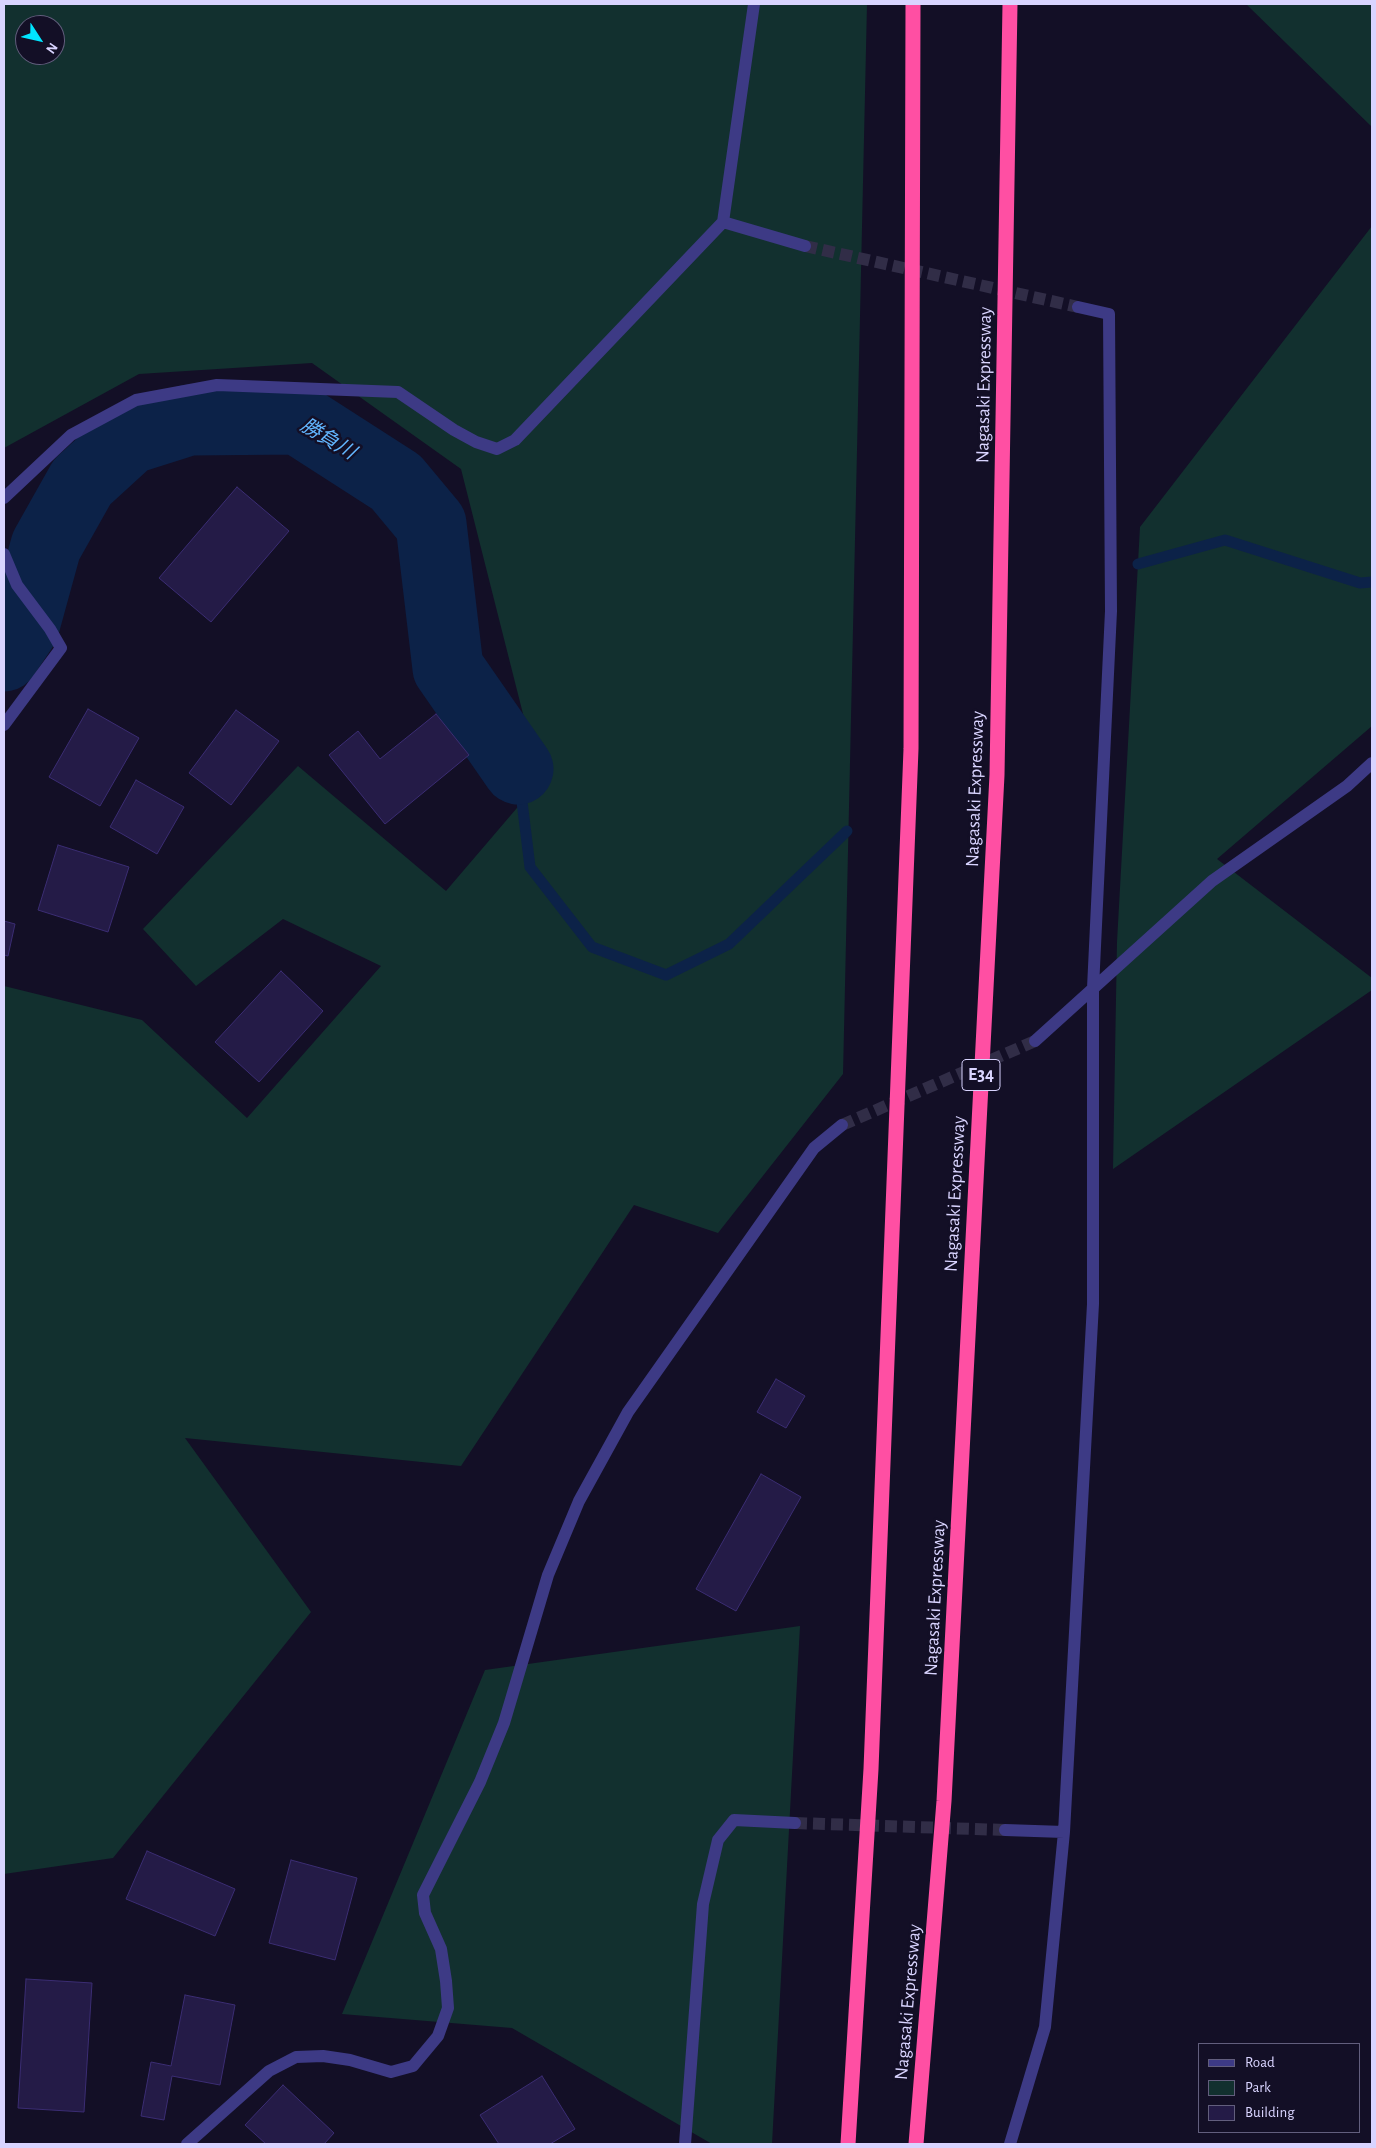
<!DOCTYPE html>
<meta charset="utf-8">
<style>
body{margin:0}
#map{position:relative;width:1376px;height:2148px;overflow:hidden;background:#130f26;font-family:"Alegreya Sans",sans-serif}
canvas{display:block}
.frame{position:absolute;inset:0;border:5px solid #d9d4ff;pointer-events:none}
.legend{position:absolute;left:1198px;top:2043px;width:162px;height:90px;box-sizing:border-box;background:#130f26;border:1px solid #625e7d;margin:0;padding:6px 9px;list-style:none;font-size:15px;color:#d9d4ff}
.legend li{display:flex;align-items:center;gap:10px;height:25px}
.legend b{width:25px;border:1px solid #625e7d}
.north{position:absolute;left:15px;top:15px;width:50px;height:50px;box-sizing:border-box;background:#130f26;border:1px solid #625e7d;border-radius:50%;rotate:125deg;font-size:14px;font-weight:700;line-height:20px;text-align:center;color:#d9d4ff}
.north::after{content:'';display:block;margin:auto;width:18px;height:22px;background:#00e5ff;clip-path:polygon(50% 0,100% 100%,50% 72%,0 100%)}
</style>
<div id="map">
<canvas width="1376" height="2148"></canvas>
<div class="frame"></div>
<ul class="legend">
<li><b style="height:6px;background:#3d3a85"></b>Road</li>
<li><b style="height:14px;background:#12302f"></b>Park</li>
<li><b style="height:14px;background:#241b47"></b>Building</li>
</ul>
<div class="north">N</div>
</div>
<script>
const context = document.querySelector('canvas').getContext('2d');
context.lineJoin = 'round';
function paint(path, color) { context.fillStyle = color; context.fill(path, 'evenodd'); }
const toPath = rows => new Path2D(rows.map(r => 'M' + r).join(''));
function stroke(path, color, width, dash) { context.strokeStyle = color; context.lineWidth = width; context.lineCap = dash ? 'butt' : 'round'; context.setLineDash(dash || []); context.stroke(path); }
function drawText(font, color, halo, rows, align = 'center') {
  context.font = font + ' "Alegreya Sans","Noto Sans JP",sans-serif'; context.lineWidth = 5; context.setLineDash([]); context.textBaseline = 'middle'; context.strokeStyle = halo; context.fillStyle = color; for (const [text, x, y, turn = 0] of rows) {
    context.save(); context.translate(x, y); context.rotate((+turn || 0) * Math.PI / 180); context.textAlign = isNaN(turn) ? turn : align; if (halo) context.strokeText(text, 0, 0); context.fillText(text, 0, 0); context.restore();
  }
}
const green = toPath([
 [4,4,867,4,843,1074,718,1233,634,1205,461,1466,185,1438,311,1612,113,1858,4,1874,4,986,142,1020,247,1118,381,966,283,919,196,986,143,929,298,766,446,891,540,781,461,469,312,363,139,374,4,448],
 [25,25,55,25,55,55,25,55],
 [1246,4,1372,4,1372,127],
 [1372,226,1372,726,1217,859,1372,978,1372,990,1113,1169,1117,942,1140,527],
 [800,1626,772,2144,712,2144,512,2028,342,2014,485,1670]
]);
const stream = toPath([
 [1138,564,1225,540,1360,583,1372,582],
 [518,769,530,867,592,947,666,975,729,944,847,831]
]);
const river = toPath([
 [4,656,24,626,46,546,82,482,129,439,189,420,298,419,396,482,431,524,448,668,518,769]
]);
const building = toPath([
 [237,487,289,531,211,622,159,578,237,487],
 [88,709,139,738,100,806,49,777,88,709],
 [236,710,279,741,231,805,189,773,236,710],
 [436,714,469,755,385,824,329,755,358,731,380,759,436,714],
 [136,780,184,807,157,854,110,827,136,780],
 [58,845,129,867,108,932,38,910,58,845],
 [4,921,15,924,8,956,4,955,4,921],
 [281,971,323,1011,259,1082,215,1042,281,971],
 [776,1379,805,1396,786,1428,757,1412,776,1379],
 [761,1474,801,1497,736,1611,696,1589,761,1474],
 [147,1851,235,1889,215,1936,126,1899,147,1851],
 [291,1860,357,1878,335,1960,269,1943,291,1860],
 [26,1979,92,1983,84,2112,18,2108,26,1979],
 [185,1995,235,2005,220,2085,172,2076,164,2120,141,2116,151,2062,171,2066,185,1995],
 [542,2076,575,2129,550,2144,499,2144,480,2115,542,2076],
 [283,2085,334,2133,324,2144,266,2144,245,2125,283,2085]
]);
const minorTunnel = toPath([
 [805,246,1078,307],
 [842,1125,1035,1041],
 [795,1823,1005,1830]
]);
const minor = toPath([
 [723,222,805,246],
 [4,498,71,435,136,400,217,385,398,392,454,430,476,442,497,449,515,440,723,222,754,4],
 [4,554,17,585,50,629,61,648,4,725],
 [1035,1041,1212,881,1347,786,1372,763],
 [1005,1830,1064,1832],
 [187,2144,269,2071,296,2057,323,2056,350,2060,391,2072,413,2066,438,2036,448,2008,446,1981,441,1949,425,1913,423,1895,480,1782,504,1723,548,1575,579,1501,628,1412,814,1148,842,1125],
 [685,2144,703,1904,718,1840,734,1820,795,1823],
 [1010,2144,1045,2027,1064,1832,1093,1304,1093,988,1111,611,1109,314,1078,307]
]);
const highway = toPath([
 [848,2144,871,1769,911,749,913,4],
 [916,2144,944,1801,997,775,1010,4]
]);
const shields = [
 [981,1075,38]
];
const shieldNames = [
 ["E34",981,1075]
];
const streetNames = [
 ["Nagasaki Expressway",984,385,-89],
 ["Nagasaki Expressway",975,789,-88],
 ["Nagasaki Expressway",955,1194,-87],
 ["Nagasaki Expressway",935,1598,-87],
 ["Nagasaki Expressway",908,2002,-85]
];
const waterNames = [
 ["勝負川",328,439,31]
];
paint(green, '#12302f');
stroke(stream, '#0c2248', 11);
stroke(river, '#0c2248', 71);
paint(building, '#241b47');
stroke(building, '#3b2d73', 1);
stroke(minorTunnel, '#312d47', 12, [12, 6]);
stroke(minor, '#3d3a85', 12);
stroke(highway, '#ff4fa3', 15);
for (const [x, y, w] of shields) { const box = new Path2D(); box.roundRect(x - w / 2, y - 15.5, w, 31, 4); context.fillStyle = '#130f26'; context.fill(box); stroke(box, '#d9d4ff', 1); }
drawText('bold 18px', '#d9d4ff', null, shieldNames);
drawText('19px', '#d9d4ff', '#130f26', streetNames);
drawText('italic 20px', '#62b6ff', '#130f26', waterNames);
</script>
